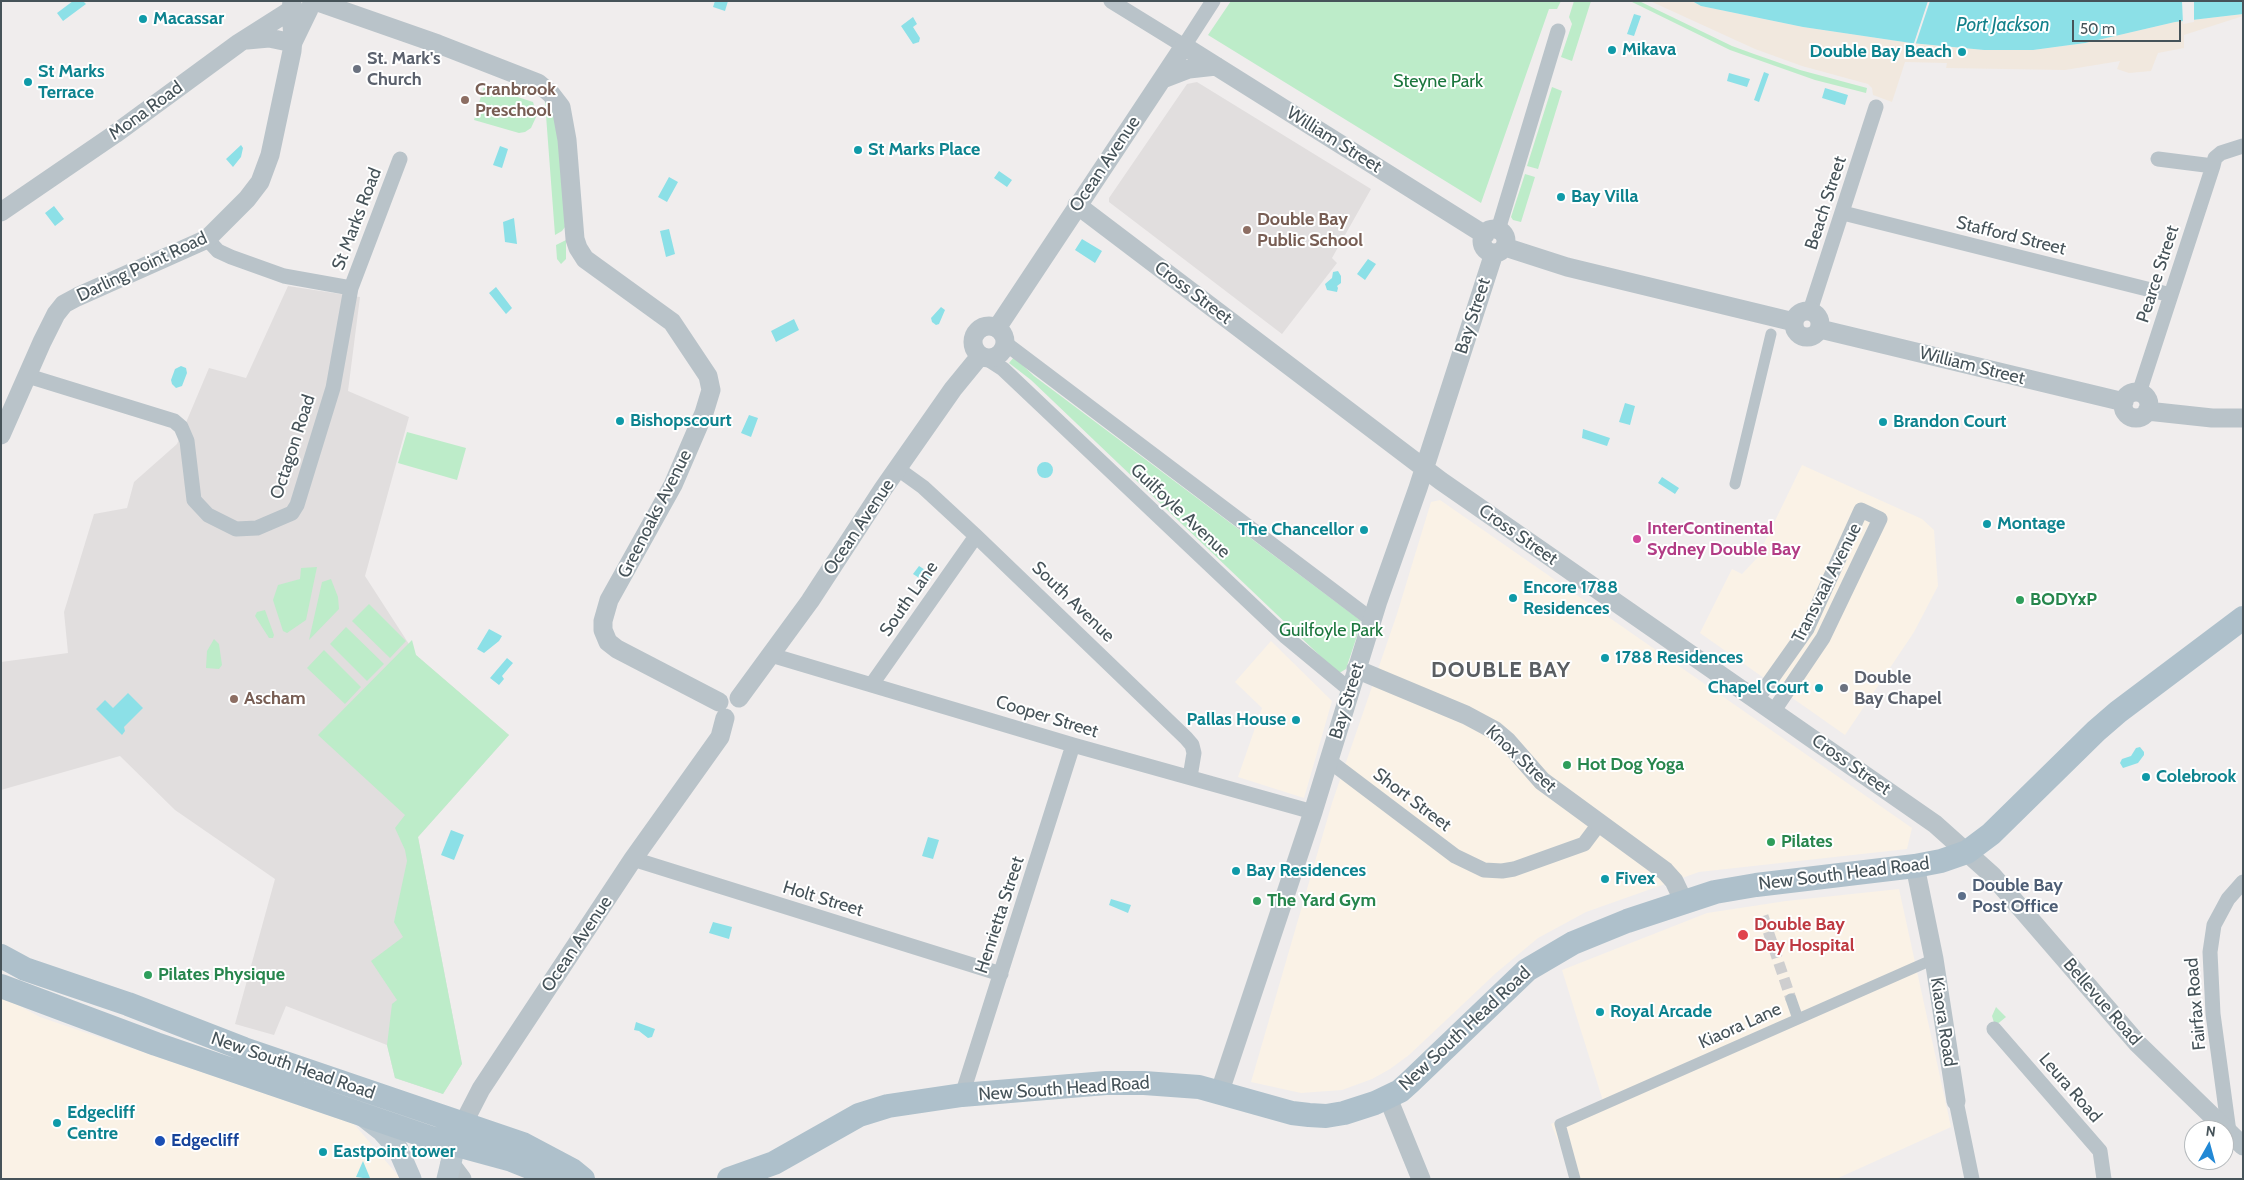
<!DOCTYPE html>
<style>
body{margin:0}
#map{position:relative;width:2244px;height:1180px;overflow:hidden;background:#f0eded;font-family:Cabin,sans-serif}
canvas{display:block}
.frame{position:absolute;inset:0;border:2px solid #465359;pointer-events:none}
.north{position:absolute;left:2184px;top:1120px;width:50px;height:50px;box-sizing:border-box;background:#fff;border:1px solid #b5babd;border-radius:50%;rotate:7deg;font-size:14px;font-weight:700;line-height:20px;text-align:center;color:#465359}
.north::after{content:'';display:block;margin:auto;width:18px;height:22px;background:#2288d5;clip-path:polygon(50% 0,100% 100%,50% 72%,0 100%)}
.scale{position:absolute;left:2072px;top:20px;width:109px;height:22px;box-sizing:border-box;border:2px solid #465359;border-top:0;padding-left:6px;font-size:15px;line-height:18px;white-space:nowrap;color:#465359;-webkit-text-stroke:4px #fff;paint-order:stroke}
</style>
<div id="map">
<canvas width="2244" height="1180"></canvas>
<div class="frame"></div>
<div class="north">N</div>
<div class="scale">50 m</div>
</div>
<script>
const context = document.querySelector('canvas').getContext('2d');
context.lineJoin = 'round';
function paint(path, color) { context.fillStyle = color; context.fill(path, 'evenodd'); }
const toPath = rows => new Path2D(rows.map(r => 'M' + r).join(''));
function stroke(path, color, width, dash) { context.strokeStyle = color; context.lineWidth = width; context.lineCap = dash ? 'butt' : 'round'; context.setLineDash(dash || []); context.stroke(path); }
function drawText(font, color, halo, rows, align = 'center') {
  context.font = font + ' Cabin,sans-serif'; context.lineWidth = 4; context.setLineDash([]); context.textBaseline = 'middle'; context.strokeStyle = halo; context.fillStyle = color; for (const [text, x, y, turn = 0] of rows) {
    context.save(); context.translate(x, y); context.rotate((+turn || 0) * Math.PI / 180); context.textAlign = isNaN(turn) ? turn : align; if (halo) context.strokeText(text, 0, 0); context.fillText(text, 0, 0); context.restore();
  }
}
const commercial = toPath([
 [1802,465,1922,519,1934,530,1938,586,1914,632,1845,735,1700,633,1732,569,1742,574,1757,558],
 [1440,500,1912,828,1907,849,1699,872,1586,912,1538,938,1496,973,1409,1055,1390,1069,1372,1079,1342,1090,1301,1093,1251,1082,1332,803,1397,614,1431,502],
 [1271,641,1332,701,1304,798,1238,777,1262,708,1235,682],
 [1899,889,1951,1127,1836,1179,1574,1179,1551,1124,1603,1101,1562,970,1707,913,1786,901],
 [1,996,40,1017,354,1124,401,1179,1,1179]
]);
const education = toPath([
 [1197,82,1371,189,1332,258,1337,263,1282,334,1109,202,1109,198,1187,84],
 [288,286,360,297,348,391,409,417,365,576,416,655,509,735,418,837,462,1064,443,1094,395,1078,387,1045,286,1006,274,1035,235,1024,275,879,175,810,120,756,1,790,1,662,68,653,64,612,94,514,127,508,134,482,177,444,209,368,246,378]
]);
const green = toPath([
 [1231,1,1561,1,1557,9,1549,9,1481,203,1208,35],
 [1574,1,1591,1,1572,61,1561,57,1572,24,1569,17],
 [1630,1,1639,1,1732,46,1754,54,1800,70,1867,88,1866,93,1815,80,1730,50],
 [484,86,533,102,537,115,531,128,525,132,519,133,474,120],
 [1552,87,1562,91,1538,169,1527,166],
 [548,99,558,117,565,227,562,231,555,235,545,102],
 [1525,174,1535,177,1521,222,1513,220,1511,217],
 [566,240,566,259,561,264,557,259,556,245],
 [1014,357,1034,376,1360,620,1361,624,1346,669,1341,672,1337,672,1031,380,1009,363],
 [407,432,466,448,457,480,398,463],
 [317,567,306,620,287,633,283,631,273,600,278,585,300,579,301,568],
 [331,579,338,597,339,609,309,640,322,582],
 [369,604,406,641,390,658,352,621],
 [265,610,274,635,273,638,269,638,255,616,257,612],
 [346,627,384,664,367,681,330,644],
 [214,639,219,644,222,665,219,669,206,668,207,651],
 [412,640,416,655,509,735,418,837,462,1064,443,1094,395,1078,387,1045,392,1004,397,1000,371,961,403,937,394,922,407,861,405,850,395,828,405,815,318,735],
 [324,650,361,687,345,704,307,668],
 [1996,1007,2006,1017,1995,1026,1992,1016]
]);
const sand = toPath([
 [1650,1,1692,1,1701,6,1803,27,1911,43,1984,50,2033,50,2085,43,2175,22,2243,14,2243,16,2184,35,2184,48,2158,53,2151,71,2129,73,2117,69,2120,61,2065,70,1946,68,1947,63,1905,62,1892,102,1873,95,1872,88,1868,84,1802,66,1755,49]
]);
const water = toPath([
 [73,1,83,1,86,4,63,21,57,13],
 [715,1,728,1,725,11,713,7],
 [1692,1,2243,1,2243,14,2175,22,2085,43,2033,50,1984,50,1911,43,1803,27,1701,6],
 [1634,14,1641,16,1634,36,1627,34],
 [913,17,917,24,913,27,920,38,919,42,913,44,901,26],
 [1764,72,1769,74,1759,102,1754,100],
 [1729,73,1750,79,1747,87,1727,81],
 [1825,88,1848,95,1845,105,1822,98],
 [241,145,243,148,241,157,233,167,226,159],
 [500,146,508,149,502,168,493,165],
 [999,171,1012,180,1007,187,994,178],
 [669,177,678,182,667,202,658,197],
 [54,206,64,219,55,226,45,213],
 [514,218,517,244,505,242,503,222],
 [669,229,675,254,666,257,660,231],
 [1082,239,1102,251,1095,263,1075,250],
 [1368,259,1376,264,1365,280,1357,274],
 [1338,271,1341,276,1341,283,1337,286,1338,288,1337,292,1327,290,1325,284,1332,278,1333,272],
 [496,287,512,308,506,314,489,293],
 [941,307,945,310,939,324,936,325,932,322,931,318],
 [794,319,799,330,776,342,771,331],
 [181,366,186,368,187,373,182,386,176,388,172,384,171,380,175,369],
 [1625,403,1635,406,1630,425,1619,422],
 [749,415,758,418,751,437,741,433],
 [1583,429,1610,438,1607,446,1582,438],
 '1037 470a8 8 0 1 1 16 0a8 8 0 1 1-16 0Z',
 [1662,477,1679,488,1675,494,1658,483],
 [919,566,933,575,927,583,913,574],
 [489,629,502,636,499,641,484,653,477,649],
 [507,658,513,663,502,676,504,679,499,685,490,678],
 [128,693,143,708,124,727,125,731,122,735,96,709,105,700,113,708],
 [2140,747,2144,752,2144,755,2138,763,2123,768,2120,763,2122,759,2131,756,2136,748],
 [451,830,464,835,454,860,441,855],
 [928,837,939,840,933,859,922,856],
 [1111,899,1131,905,1128,913,1109,905],
 [713,922,732,927,729,939,709,933],
 [636,1022,655,1029,652,1037,648,1038,639,1031,634,1030],
 [363,1161,370,1178,370,1179,356,1177]
]);
const pier = toPath([
 [1928,1,1930,1,1915,46,1913,46],
 [2182,1,2194,1,2194,22,2183,24]
]);
const pedestrianTunnel = toPath([
 [1763,916,1791,999]
]);
const pedestrian = toPath([
 [1735,484,1771,334],
 [1791,999,1798,1019],
 [1575,1179,1560,1124,1934,959]
]);
const minor = toPath([
 [1111,1,1184,46,1213,1],
 [2158,159,2213,166,2215,158,2221,153,2243,146],
 [1843,213,2171,295],
 [1498,230,1558,31],
 [207,239,218,251,231,257,284,276,351,288,400,159],
 [1810,311,1876,107],
 [1005,343,1372,620],
 [986,358,1003,369,1286,637,1350,690],
 [28,376,174,421,181,427,187,441,194,500,208,515,236,529,257,528,292,513,297,505,333,388,351,288],
 [2139,393,2213,166],
 [898,469,923,487,976,536,1186,738,1192,745,1194,753,1190,777],
 [771,655,1073,745,1313,812],
 [872,684,976,536],
 [1756,701,1807,629,1861,510,1880,519,1823,638,1773,712],
 [1328,760,1455,856,1484,870,1502,871,1514,869,1584,844,1599,824],
 [633,859,1001,974],
 [1994,1029,2100,1151,2104,1179],
 [962,1095,1073,745],
 [1956,1101,1972,1179],
 [2229,1132,2213,1014,2210,952,2214,925,2228,899,2243,882]
]);
const tertiary = toPath([
 [318,2,438,44,538,83,551,94,561,107,567,140,575,239,578,248,585,259,672,322,708,376,711,390,704,413,673,485,609,600,603,621,603,630,608,642,617,649,719,702],
 [247,40,269,38,293,43],
 [294,40,309,9],
 [1163,79,1189,69,1216,66],
 [1077,205,1441,481,1935,824,1992,875,2138,1044,2243,1146],
 [1,212,115,134,239,43,291,10],
 '1482 241a12 12 0 1 1 24 0a12 12 0 1 1-24 0Z',
 [1505,247,1567,267,1794,322],
 '1794 324a13 13 0 1 1 26 0a13 13 0 1 1-26 0Z',
 '973 342a16 16 0 1 1 32 0a16 16 0 1 1-32 0Z',
 [997,328,1184,46,1485,235],
 [1820,329,2124,402],
 '2123 405a13 13 0 1 1 26 0a13 13 0 1 1-26 0Z',
 [2147,411,2212,418,2243,418],
 [1,435,42,342,56,314,64,304,77,297,207,239,247,199,260,182,270,155,292,51,293,39,291,10,292,1],
 [1356,669,1466,715,1494,730,1507,741,1542,781,1665,871,1674,881,1684,902],
 [739,698,810,601,883,489,953,389,980,356],
 [1915,866,1934,959,1956,1101],
 [1220,1091,1313,812,1378,601,1418,488,1494,253],
 [1388,1098,1421,1179],
 [463,1124,481,1089,633,859,720,737,725,718],
 [450,1163,462,1179]
]);
const secondary = toPath([
 [364,1117,382,1131,398,1149,411,1179],
 [447,1179,455,1146]
]);
const primary = toPath([
 [1,956,25,969,128,1004,244,1049,523,1144,572,1170,583,1179],
 [1,986,156,1044,431,1138,512,1160,559,1179],
 [729,1179,774,1163,859,1115,888,1106,962,1095,1106,1083,1144,1083,1199,1087,1292,1113,1309,1115,1326,1116,1344,1113,1375,1103,1400,1091,1410,1082,1527,970,1573,943,1627,921,1715,892,1756,885,1915,866,1941,861,1967,852,1991,834,2096,731,2118,712,2243,618]
]);
const markers = [
 [143,19,5,"#0f9aa8"],
 [1612,50,5,"#0f9aa8"],
 [1962,52,5,"#0f9aa8"],
 [357,69,5,"#6b7280"],
 [28,82,5,"#0f9aa8"],
 [465,100,5,"#8d6e63"],
 [858,150,5,"#0f9aa8"],
 [1561,197,5,"#0f9aa8"],
 [1247,230,5,"#8d6e63"],
 [620,421,5,"#0f9aa8"],
 [1883,422,5,"#0f9aa8"],
 [1987,524,5,"#0f9aa8"],
 [1364,530,5,"#0f9aa8"],
 [1637,539,5,"#d1479c"],
 [1513,598,5,"#0f9aa8"],
 [2020,600,5,"#2e9e5b"],
 [1605,658,5,"#0f9aa8"],
 [1819,688,5,"#0f9aa8"],
 [1844,688,5,"#6b7280"],
 [234,699,5,"#8d6e63"],
 [1296,720,5,"#0f9aa8"],
 [1567,765,5,"#2e9e5b"],
 [2146,777,5,"#0f9aa8"],
 [1771,842,5,"#2e9e5b"],
 [1236,871,5,"#0f9aa8"],
 [1605,879,5,"#0f9aa8"],
 [1962,896,5,"#5c6f8a"],
 [1257,901,5,"#2e9e5b"],
 [1743,935,6,"#e0444e"],
 [148,975,5,"#2e9e5b"],
 [1600,1012,5,"#0f9aa8"],
 [57,1123,5,"#0f9aa8"],
 [160,1141,6,"#1a4fb4"],
 [323,1152,5,"#0f9aa8"]
];
const cultureNames = [
 ["Macassar",153,19],
 ["Mikava",1622,50],
 ["Double Bay Beach",1952,52,"right"],
 ["St Marks",38,72],
 ["Terrace",38,93],
 ["St Marks Place",868,150],
 ["Bay Villa",1571,197],
 ["Bishopscourt",630,421],
 ["Brandon Court",1893,422],
 ["Montage",1997,524],
 ["The Chancellor",1354,530,"right"],
 ["Encore 1788",1523,588],
 ["Residences",1523,609],
 ["1788 Residences",1615,658],
 ["Chapel Court",1809,688,"right"],
 ["Pallas House",1286,720,"right"],
 ["Colebrook",2156,777],
 ["Bay Residences",1246,871],
 ["Fivex",1615,879],
 ["Royal Arcade",1610,1012],
 ["Edgecliff",67,1113],
 ["Centre",67,1134],
 ["Eastpoint tower",333,1152]
];
const worshipNames = [
 ["St. Mark's",367,59],
 ["Church",367,80],
 ["Double",1854,678],
 ["Bay Chapel",1854,699]
];
const parkNames = [
 ["Steyne Park",1438,82],
 ["Guilfoyle Park",1331,631]
];
const educationNames = [
 ["Cranbrook",475,90],
 ["Preschool",475,111],
 ["Double Bay",1257,220],
 ["Public School",1257,241],
 ["Ascham",244,699]
];
const streetNames = [
 ["Mona Road",146,111,-36],
 ["William Street",1334,140,32],
 ["Ocean Avenue",1105,164,-56],
 ["Beach Street",1826,203,-72],
 ["St Marks Road",357,219,-69],
 ["Stafford Street",2011,236,14],
 ["Darling Point Road",142,267,-25],
 ["Pearce Street",2158,274,-72],
 ["Cross Street",1193,293,37],
 ["Bay Street",1473,316,-72],
 ["William Street",1972,366,14],
 ["Octagon Road",293,447,-72],
 ["Guilfoyle Avenue",1180,511,43],
 ["Greenoaks Avenue",655,514,-63],
 ["Ocean Avenue",859,527,-56],
 ["Cross Street",1518,535,35],
 ["Transvaal Avenue",1827,583,-63],
 ["South Lane",909,599,-55],
 ["South Avenue",1073,602,44],
 ["Bay Street",1347,701,-73],
 ["Cooper Street",1047,717,17],
 ["Knox Street",1521,759,43],
 ["Cross Street",1851,765,35],
 ["Short Street",1412,800,37],
 ["New South Head Road",1844,874,-7],
 ["Holt Street",823,899,17],
 ["Henrietta Street",1000,915,-72],
 ["Ocean Avenue",577,944,-56],
 ["Bellevue Road",2102,1002,49],
 ["Fairfax Road",2196,1004,-95],
 ["Kiaora Road",1943,1022,81],
 ["Kiaora Lane",1740,1026,-24],
 ["New South Head Road",1465,1029,-43],
 ["New South Head Road",293,1066,19],
 ["Leura Road",2070,1088,49],
 ["New South Head Road",1064,1089,-4]
];
const hotelNames = [
 ["InterContinental",1647,529],
 ["Sydney Double Bay",1647,550]
];
const leisureNames = [
 ["BODYxP",2030,600],
 ["Hot Dog Yoga",1577,765],
 ["Pilates",1781,842],
 ["The Yard Gym",1267,901],
 ["Pilates Physique",158,975]
];
const serviceNames = [
 ["Double Bay",1972,886],
 ["Post Office",1972,907]
];
const healthNames = [
 ["Double Bay",1754,925],
 ["Day Hospital",1754,946]
];
const transitNames = [
 ["Edgecliff",171,1141]
];
const waterNames = [
 ["Port Jackson",2003,25]
];
const districtNames = [
 ["DOUBLE BAY",1501,671]
];
paint(commercial, '#faf2e6');
paint(education, '#e1dede');
paint(green, '#bdecc9');
paint(sand, '#f1e8de');
paint(water, '#8ce0e7');
paint(pier, '#f0eded');
stroke(pedestrianTunnel, '#cececf', 11, [11, 5.5]);
stroke(pedestrian, '#b9c3c9', 11);
stroke(minor, '#b9c3c9', 15);
stroke(tertiary, '#b9c3c9', 19);
stroke(secondary, '#b9c6ce', 21);
stroke(primary, '#aec0cb', 24);
for (const [x, y, r, color] of markers) { const dot = new Path2D(); dot.arc(x, y, r, 0, 2 * Math.PI); context.fillStyle = color; context.fill(dot); stroke(dot, '#fff', 2); }
drawText('bold 18px', '#0d838f', '#fff', cultureNames, 'left');
drawText('bold 18px', '#5b616d', '#fff', worshipNames, 'left');
drawText('18px', '#1b763d', '#fff', parkNames);
drawText('bold 18px', '#785e54', '#fff', educationNames, 'left');
drawText('18px', '#465359', '#fff', streetNames);
drawText('bold 18px', '#b23c85', '#fff', hotelNames, 'left');
drawText('bold 18px', '#27864d', '#fff', leisureNames, 'left');
drawText('bold 18px', '#4e5e75', '#fff', serviceNames, 'left');
drawText('bold 18px', '#be3a42', '#fff', healthNames, 'left');
drawText('bold 18px', '#164399', '#fff', transitNames, 'left');
drawText('italic 19px', '#13818a', '#fff', waterNames);
context.letterSpacing = '1px';
drawText('bold 22px', '#5a5e62', '#fff', districtNames);
context.letterSpacing = '0px';
</script>
